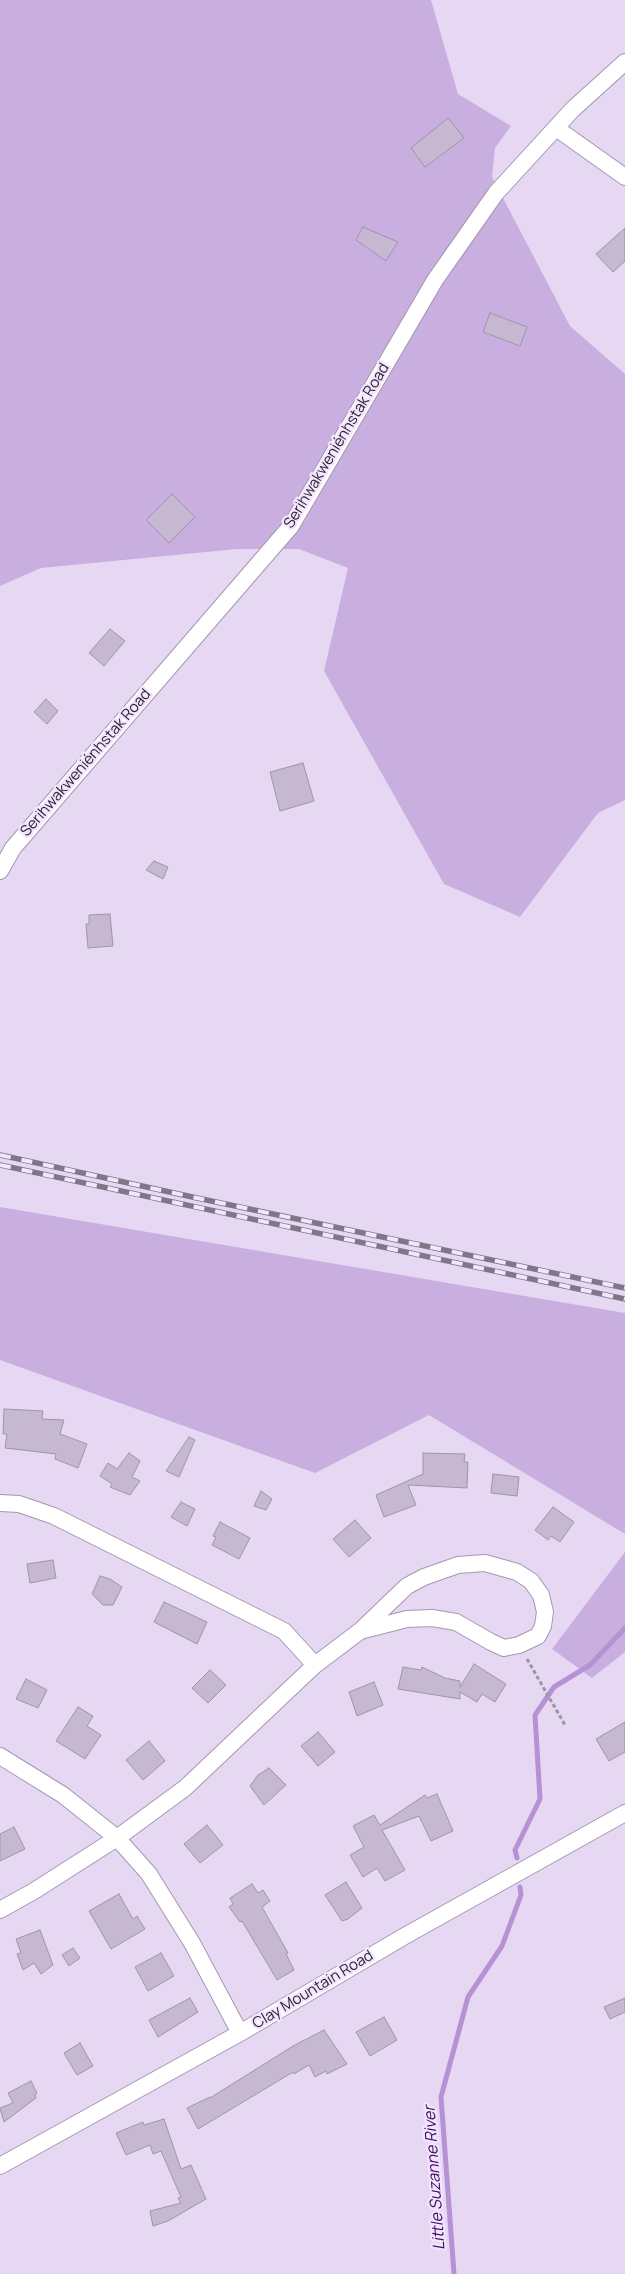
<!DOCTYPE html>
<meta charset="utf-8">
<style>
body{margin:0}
canvas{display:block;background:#e6d8f2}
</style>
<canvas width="625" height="2274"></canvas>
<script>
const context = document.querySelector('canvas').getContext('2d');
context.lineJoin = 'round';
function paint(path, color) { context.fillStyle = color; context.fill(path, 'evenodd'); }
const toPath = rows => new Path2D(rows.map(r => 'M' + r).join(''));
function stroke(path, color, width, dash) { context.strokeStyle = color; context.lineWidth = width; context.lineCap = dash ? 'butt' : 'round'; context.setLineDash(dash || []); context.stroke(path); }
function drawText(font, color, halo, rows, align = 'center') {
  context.font = font + ' Manrope,sans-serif'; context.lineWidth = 4.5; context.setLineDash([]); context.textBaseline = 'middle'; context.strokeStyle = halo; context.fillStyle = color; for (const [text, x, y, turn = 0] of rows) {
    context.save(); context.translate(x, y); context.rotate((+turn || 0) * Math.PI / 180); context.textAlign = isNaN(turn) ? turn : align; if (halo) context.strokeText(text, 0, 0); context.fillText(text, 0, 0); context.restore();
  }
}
const green = toPath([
 [0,0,431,0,458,94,511,126,495,148,492,177,570,326,625,374,625,800,598,813,520,917,444,884,324,671,348,568,299,549,237,549,41,568,0,586],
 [0,1207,625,1313,625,1534,429,1415,315,1473,0,1360],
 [625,1552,625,1652,592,1678,552,1649]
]);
const stream = toPath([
 [517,1858,515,1850,540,1799,535,1715,554,1687,590,1665,625,1628],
 [454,2274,441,2097,468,1997,502,1946,521,1895,520,1887]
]);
const building = toPath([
 [448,118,464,138,425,167,411,148,448,118],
 [363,227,398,242,386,261,356,240,363,227],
 [625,228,625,261,613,272,596,254,625,228],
 [490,313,527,327,520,346,483,332,490,313],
 [172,494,195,517,169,543,146,520,172,494],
 [110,629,125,641,104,666,89,653,110,629],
 [46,699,58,711,47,724,34,712,46,699],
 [303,763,314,801,280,811,270,772,303,763],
 [154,861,168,867,163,879,146,870,154,861],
 [110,914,113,946,88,948,86,924,89,924,89,915,110,914],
 [4,1409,43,1411,42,1419,64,1420,60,1434,87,1444,78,1468,55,1459,56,1454,5,1448,7,1434,3,1434,4,1409],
 [189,1437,195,1440,179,1477,166,1471,189,1437],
 [129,1453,140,1461,132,1477,140,1481,130,1495,110,1487,112,1484,100,1476,108,1463,117,1469,129,1453],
 [423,1453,465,1454,464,1462,468,1462,467,1488,408,1485,416,1505,384,1517,376,1495,423,1474,423,1453],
 [493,1474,519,1477,517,1496,491,1493,493,1474],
 [261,1491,272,1499,266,1510,254,1506,261,1491],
 [181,1502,195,1509,187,1526,171,1517,181,1502],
 [553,1507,574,1522,560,1542,551,1536,548,1540,535,1530,553,1507],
 [355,1520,371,1538,349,1557,333,1539,355,1520],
 [220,1522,250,1538,239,1559,212,1545,216,1537,213,1536,220,1522],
 [53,1560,56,1578,30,1583,27,1564,53,1560],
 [100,1576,110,1579,122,1587,113,1605,103,1605,92,1594,100,1576],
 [164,1602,207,1622,197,1644,154,1622,164,1602],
 [474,1664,506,1684,495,1702,482,1694,477,1702,460,1692,460,1699,398,1689,403,1667,421,1670,422,1667,445,1678,460,1681,460,1687,474,1664],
 [210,1670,226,1685,208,1703,192,1688,210,1670],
 [26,1679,47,1690,38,1708,16,1699,26,1679],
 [374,1682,383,1705,357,1716,349,1692,374,1682],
 [78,1707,93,1716,87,1726,101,1735,85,1759,56,1741,78,1707],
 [625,1722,625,1752,609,1761,596,1739,625,1722],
 [318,1732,335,1752,318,1766,301,1746,318,1732],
 [149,1741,165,1761,143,1780,126,1760,149,1741],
 [269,1768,286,1785,264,1805,250,1786,258,1775,269,1768],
 [437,1794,453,1831,431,1841,419,1816,382,1830,405,1870,385,1881,377,1868,363,1877,350,1855,364,1847,353,1826,374,1815,380,1825,425,1795,427,1798,437,1794],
 [207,1825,223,1845,200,1863,184,1844,207,1825],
 [14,1827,25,1849,0,1861,0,1834,14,1827],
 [346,1882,362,1908,348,1919,342,1921,325,1895,346,1882],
 [252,1884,258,1893,263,1890,270,1901,262,1907,288,1953,286,1954,294,1970,277,1980,242,1921,240,1922,229,1907,233,1904,230,1898,252,1884],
 [119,1894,133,1919,137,1916,145,1929,111,1949,89,1911,119,1894],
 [40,1930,53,1965,41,1974,34,1963,23,1970,17,1954,21,1953,16,1939,40,1930],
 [73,1948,80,1958,69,1966,62,1955,73,1948],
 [161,1953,174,1976,148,1991,135,1967,161,1953],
 [190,1998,198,2012,158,2037,149,2020,190,1998],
 [625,1998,625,2012,610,2019,604,2007,625,1998],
 [384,2017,397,2040,370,2056,356,2032,384,2017],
 [324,2030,347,2064,327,2074,326,2071,315,2077,309,2065,294,2074,293,2072,198,2129,187,2108,210,2097,210,2098,293,2046,324,2030],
 [80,2043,93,2066,77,2075,64,2053,80,2043],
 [31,2081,37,2093,35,2095,36,2098,4,2122,0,2108,13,2103,8,2093,31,2081],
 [164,2119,181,2169,191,2165,206,2199,168,2221,153,2226,150,2211,181,2203,178,2198,181,2197,161,2151,153,2154,150,2145,126,2155,116,2133,143,2122,144,2125,164,2119]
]);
const path = toPath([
 [527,1659,565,1725]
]);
const minor = toPath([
 [556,128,625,177],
 [0,871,13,848,291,526,435,280,496,193,573,109,625,62],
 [0,1503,19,1504,54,1516,284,1631,315,1665],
 [0,1756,63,1795,117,1838,149,1874,192,1943,240,2033],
 [0,1910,34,1891,117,1838,185,1788,315,1665,360,1631,407,1586,424,1577,458,1565,485,1563,517,1572,531,1581,541,1595,545,1612,543,1626,538,1636,519,1645,504,1648,491,1642,456,1622,432,1618,407,1619,360,1631],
 [0,2166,240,2033,403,1937,625,1813]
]);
const rail = toPath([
 [0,1155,197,1198,625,1288],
 [0,1165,625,1299]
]);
const streetNames = [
 ["Serihwakweniénhstak Road",337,446,-59],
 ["Serihwakweniénhstak Road",86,763,-49],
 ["Clay Mountain Road",313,1990,-31]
];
const waterNames = [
 ["Little Suzanne River",435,2178,-94]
];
paint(green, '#c9afe0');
stroke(stream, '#b692d4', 5);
paint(building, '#c5b8d0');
stroke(building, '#a093ab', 1);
stroke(minor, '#a497af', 18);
stroke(path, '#9e93a7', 3, [4, 2.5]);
stroke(minor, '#fff', 16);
stroke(rail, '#807687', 5.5);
stroke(rail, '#f3e5ff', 4, [11]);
drawText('15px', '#2d2731', '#f3e5ff', streetNames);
drawText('italic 16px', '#3e0b5b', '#f3e5ff', waterNames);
</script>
